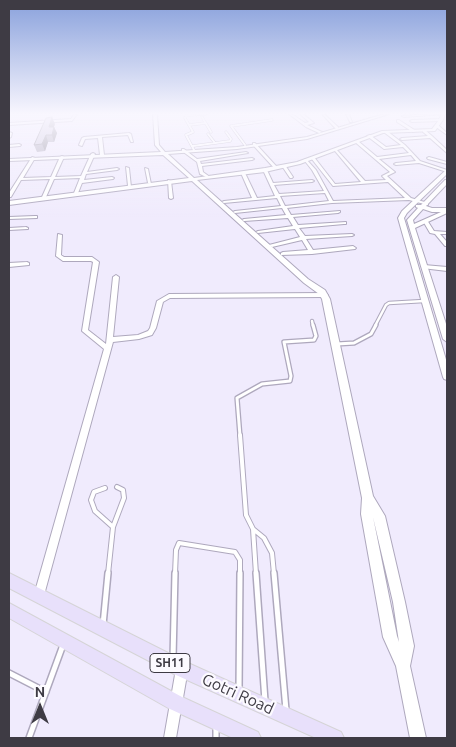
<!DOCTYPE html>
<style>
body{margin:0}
#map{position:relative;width:456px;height:747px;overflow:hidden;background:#f0ebfd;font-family:Ubuntu,sans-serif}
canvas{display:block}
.frame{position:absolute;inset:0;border:10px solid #3e3b44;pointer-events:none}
.north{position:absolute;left:15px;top:682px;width:50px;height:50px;-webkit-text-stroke:4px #fcfaff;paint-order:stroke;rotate:0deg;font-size:14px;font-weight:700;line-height:20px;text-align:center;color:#3e3b44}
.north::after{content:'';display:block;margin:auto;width:18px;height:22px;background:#3e3b44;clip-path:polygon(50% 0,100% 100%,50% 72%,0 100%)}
</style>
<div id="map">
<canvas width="456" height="747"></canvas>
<div class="frame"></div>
<div class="north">N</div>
</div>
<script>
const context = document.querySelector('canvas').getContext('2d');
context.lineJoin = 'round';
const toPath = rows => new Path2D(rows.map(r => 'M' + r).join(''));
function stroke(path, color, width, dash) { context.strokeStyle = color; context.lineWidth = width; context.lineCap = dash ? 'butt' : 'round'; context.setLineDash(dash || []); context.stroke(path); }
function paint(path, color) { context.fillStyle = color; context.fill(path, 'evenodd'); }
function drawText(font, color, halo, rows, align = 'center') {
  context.font = font + ' Ubuntu,sans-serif'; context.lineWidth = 4.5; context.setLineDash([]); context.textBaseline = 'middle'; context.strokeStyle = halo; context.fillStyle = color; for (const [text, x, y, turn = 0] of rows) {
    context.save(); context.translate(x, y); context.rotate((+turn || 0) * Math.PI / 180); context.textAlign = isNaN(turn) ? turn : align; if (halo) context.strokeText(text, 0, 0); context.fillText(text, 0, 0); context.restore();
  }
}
const serviceFar4 = toPath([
 [187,114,185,118,193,132,186,135,194,150],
 [188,115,206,114],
 [202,117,211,132],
 [189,125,205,123],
 [208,134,215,143],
 [245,145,231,126,272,120],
 [193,146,230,141,231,139,226,132]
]);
const serviceFar3 = toPath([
 [312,321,313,326],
 [375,326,386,305,389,303,424,301]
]);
const serviceFar2 = toPath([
 [337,344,354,343,371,334,376,325],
 [240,436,237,398,262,384,290,381,291,376,284,342,314,340,316,336,313,325]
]);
const serviceFar1 = toPath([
 [240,435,246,515,253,529,256,574],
 [105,488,94,492,91,500,95,511,113,527,108,574],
 [113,527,124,498,123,490,117,487],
 [253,529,264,538,272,553,274,574],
 [175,574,176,550,179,543,235,552,240,560,240,574]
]);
const service = toPath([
 [256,573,265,701],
 [274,573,286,710],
 [103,625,108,573],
 [173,658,175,573],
 [9,673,46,692],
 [239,689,240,573],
 [216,727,216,738],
 [29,738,63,645]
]);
const minor = toPath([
 [74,114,77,114,72,121,9,125,9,123,71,119,74,114],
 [289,114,292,114,305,123,309,122,300,114,303,114,314,123,307,125,322,132,319,133,306,127,289,114],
 [322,114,324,114,338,127,338,129,336,129,322,114],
 [346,114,349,114,352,122,350,122,346,114],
 [432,114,443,114,404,117,402,116,432,114],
 [441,119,442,121,412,122,410,121,412,120,441,119],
 [397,120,399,120,416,131,413,132,397,122,397,120],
 [436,125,438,125,447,133,447,135,436,127,436,125],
 [423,130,425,130,432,136,447,150,447,153,430,138,402,140,400,139,402,138,428,136,423,132,423,130],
 [385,131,387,131,405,145,420,161,447,170,447,172,419,163,396,165,394,164,396,163,416,161,411,155,379,159,395,172,387,176,411,198,428,203,428,205,409,200,332,203,287,208,291,215,340,211,340,212,338,213,293,217,298,225,346,222,346,224,344,224,299,228,305,236,352,234,354,235,352,236,306,239,313,250,353,246,356,248,355,249,312,254,281,255,281,253,283,252,308,250,302,240,272,247,269,245,300,237,295,229,258,233,256,232,258,231,293,226,288,218,244,221,242,220,244,219,286,215,282,208,235,213,233,212,235,211,281,206,277,198,224,203,222,202,224,201,252,198,241,173,243,172,245,173,257,198,275,196,263,170,265,169,267,170,273,183,312,180,314,181,312,182,274,185,279,194,324,191,312,170,304,160,306,159,316,170,333,201,405,198,388,182,333,186,311,158,314,157,335,184,361,182,335,151,334,150,336,149,365,181,386,180,382,176,390,172,355,142,358,141,377,157,409,153,403,147,384,149,367,136,370,135,386,147,401,145,385,133,385,131],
 [325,193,329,201,285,206,280,196,325,193],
 [9,132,12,133,11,137,9,138,9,132],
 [129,133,131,134,133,142,131,142,128,135,102,137,104,155,102,156,100,155,98,138,85,139,82,146,79,145,82,138,84,137,129,133],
 [253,143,255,143,277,167,277,169,275,169,253,145,253,143],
 [19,144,21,145,20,146,9,147,9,145,19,144],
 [182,149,184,149,197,159,246,152,248,153,200,161,201,164,252,158,254,159,252,160,202,166,203,172,210,177,208,178,200,174,197,162,182,151,182,149],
 [93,153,95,154,87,172,117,168,119,169,117,170,86,174,84,180,112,177,114,178,113,179,82,183,78,193,76,194,74,193,80,178,54,179,46,197,44,198,42,197,50,179,21,180,11,197,9,197,9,193,32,157,35,158,23,178,51,177,60,157,62,156,64,157,55,177,81,176,91,154,93,153],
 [429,157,447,162,447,164,428,159,427,158,429,157],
 [283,165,285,165,293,177,292,178,290,178,282,166,283,165],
 [126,167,129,168,131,187,128,186,126,167],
 [145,168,148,169,151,184,148,183,145,168],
 [168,180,171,181,173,198,171,199,169,198,168,180],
 [35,216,37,216,37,218,9,219,9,217,35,216],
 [423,220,427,220,434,231,447,232,447,234,440,234,447,242,447,246,445,246,435,234,430,233,423,221,423,220],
 [26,227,28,228,28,229,9,230,9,228,26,227],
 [58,234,62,235,61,255,64,257,92,257,99,262,88,330,106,344,113,277,116,275,119,277,113,337,138,335,148,331,150,328,157,301,169,294,325,293,328,295,325,297,170,298,163,302,156,328,152,335,139,339,113,342,44,595,43,599,39,600,35,599,34,595,104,349,82,331,93,262,91,261,63,261,56,256,58,234],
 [27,262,29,263,29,265,9,267,9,263,27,262],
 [424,265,447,267,447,271,422,268,422,266,424,265],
 [182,663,186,665,188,669,176,738,164,738,176,669,178,665,182,663]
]);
const tertiary = toPath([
 [153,114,157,114,159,145,165,152,237,147,307,137,384,114,389,114,307,139,237,149,168,154,194,178,265,168,297,162,382,131,432,129,439,120,441,114,445,114,443,120,435,131,383,133,300,164,265,172,197,180,308,279,325,290,330,299,373,496,385,516,405,602,414,646,410,666,426,738,410,738,396,666,383,637,361,514,362,498,322,299,319,294,304,283,192,181,9,205,9,201,189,178,163,155,9,161,9,159,161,152,155,145,153,114],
 [373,517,393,602,399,642,397,636,373,517],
 [447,169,447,174,407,213,404,218,447,363,447,380,444,379,443,377,398,218,402,211,447,169],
 [445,180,447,180,447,184,426,206,432,208,447,208,447,213,415,228,447,327,447,342,443,339,407,220,418,208,416,207,416,205,421,205,445,180],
 [423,209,432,212,441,212,414,224,413,220,423,209]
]);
const primary = toPath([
 [9,573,188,663,341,732,344,738,316,738,176,675,9,588,9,573],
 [9,603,182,697,258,732,261,738,233,738,170,709,9,618,9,603]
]);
const wall = toPath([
 [55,124,54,127,57,133,54,142,48,142,45,151,37,152,34,145]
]);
const shadedWall = toPath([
 [52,117,55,124,51,134,49,127],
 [54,127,57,133,54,142,52,135],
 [46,135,48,142,45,151,42,144]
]);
const building = toPath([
 [52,117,49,127,54,127,52,135,46,135,42,144,34,145,46,118,52,117]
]);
const shields = [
 [170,663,40]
];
const shieldNames = [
 ["SH11",170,663]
];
const nearStreetnames = [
 ["Gotri Road",238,694,24]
];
stroke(serviceFar4, '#aea8bd', 3);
stroke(serviceFar3, '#aea8bd', 4.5);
stroke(serviceFar2, '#aea8bd', 5.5);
stroke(serviceFar1, '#aea8bd', 6);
stroke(service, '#aea8bd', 8);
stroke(minor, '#aea8bd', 2);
stroke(tertiary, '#aea8bd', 2);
stroke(primary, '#d5d4d6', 2);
stroke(serviceFar4, '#fff', 2);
stroke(serviceFar3, '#fff', 2.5);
stroke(serviceFar2, '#fff', 3);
stroke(serviceFar1, '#fff', 4);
stroke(service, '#fff', 5);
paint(minor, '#fff');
paint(tertiary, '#fff');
paint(primary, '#e8e0fb');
paint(wall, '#b2adbf');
paint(shadedWall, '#918d9b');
paint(building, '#cfc9de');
stroke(building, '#918d9b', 1);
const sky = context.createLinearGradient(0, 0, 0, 218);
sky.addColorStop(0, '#89a1dc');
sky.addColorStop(0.52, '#f8f6fe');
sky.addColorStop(1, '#f8f6fe00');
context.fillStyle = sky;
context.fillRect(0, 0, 456, 218);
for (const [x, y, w] of shields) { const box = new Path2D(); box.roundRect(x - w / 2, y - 9.5, w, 19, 4); context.fillStyle = '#fcfaff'; context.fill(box); stroke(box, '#3e3b44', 1); }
drawText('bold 12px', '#3e3b44', null, shieldNames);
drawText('16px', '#3e3b44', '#fcfaff', nearStreetnames);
</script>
